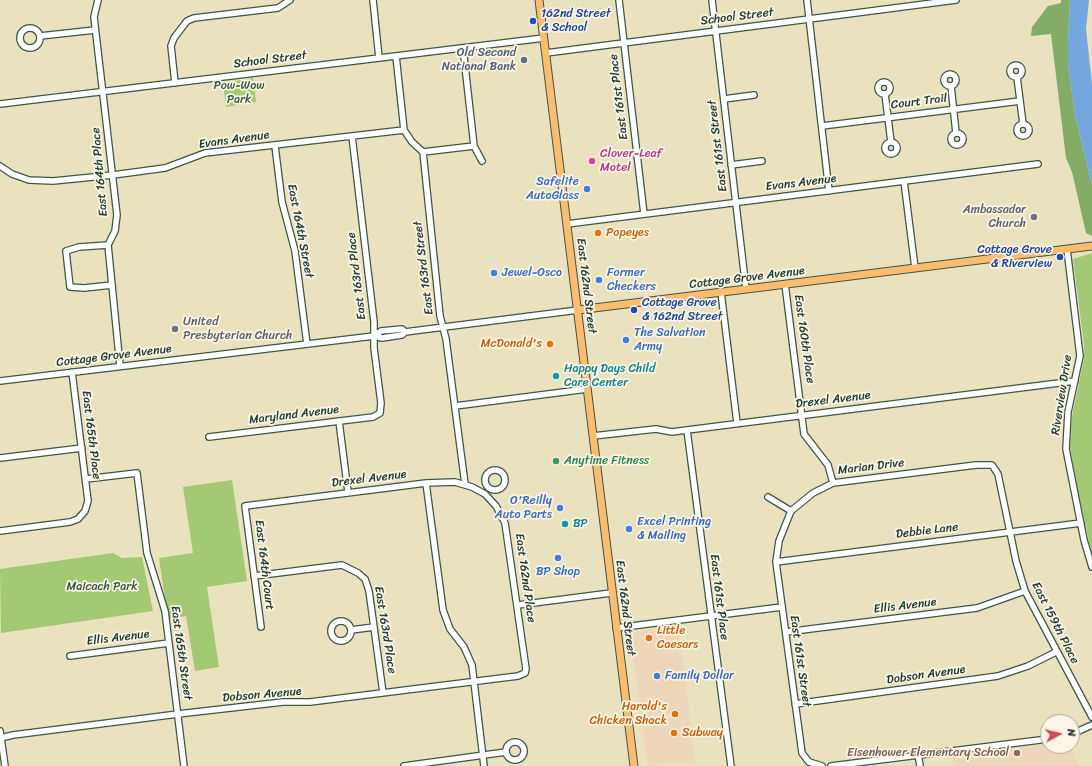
<!DOCTYPE html>
<style>
body{margin:0}
#map{position:relative;width:1092px;height:766px;overflow:hidden;background:#eae1be;font-family:Sriracha,sans-serif}
canvas{display:block}
.north{position:absolute;left:1040px;top:714px;width:40px;height:40px;box-sizing:border-box;background:#fcf5e5;border:1px solid #a4ab9e;border-radius:50%;rotate:83deg;font-size:11px;font-weight:700;line-height:16px;text-align:center;color:#1f3d34}
.north::after{content:'';display:block;margin:auto;width:14px;height:18px;background:#d1495b;clip-path:polygon(50% 0,100% 100%,50% 72%,0 100%)}
</style>
<div id="map">
<canvas width="1092" height="766"></canvas>
<div class="north">N</div>
</div>
<script>
const context = document.querySelector('canvas').getContext('2d');
context.lineJoin = 'round';
function paint(path, color) { context.fillStyle = color; context.fill(path, 'evenodd'); }
const toPath = rows => new Path2D(rows.map(r => 'M' + r).join(''));
function stroke(path, color, width, dash) { context.strokeStyle = color; context.lineWidth = width; context.lineCap = dash ? 'butt' : 'round'; context.setLineDash(dash || []); context.stroke(path); }
function drawText(font, color, halo, rows, align = 'center') {
  context.font = font + ' Sriracha,sans-serif'; context.lineWidth = 3.5; context.setLineDash([]); context.textBaseline = 'middle'; context.strokeStyle = halo; context.fillStyle = color; for (const [text, x, y, turn = 0] of rows) {
    context.save(); context.translate(x, y); context.rotate((+turn || 0) * Math.PI / 180); context.textAlign = isNaN(turn) ? turn : align; if (halo) context.strokeText(text, 0, 0); context.fillText(text, 0, 0); context.restore();
  }
}
const built = toPath([
 [678,625,695,762,648,766,630,633],
 [1048,742,1048,746,1066,746,1072,752,1079,766,953,766,952,755]
]);
const green = toPath([
 [253,78,256,102,226,107,223,83],
 [1092,253,1092,555,1075,478,1070,447,1072,416,1084,359,1084,345,1073,259],
 [232,480,247,581,207,587,219,667,195,671,186,616,168,619,159,558,193,553,183,487],
 [113,553,122,558,142,557,153,611,1,633,0,569]
]);
const forest = toPath([
 [1061,0,1070,0,1068,42,1068,63,1075,115,1092,184,1092,236,1086,233,1072,172,1066,158,1051,34,1031,36,1032,27,1048,6,1061,3]
]);
const water = toPath([
 [1070,0,1089,0,1086,29,1092,84,1092,184,1075,115,1068,63,1068,42]
]);
const minor = toPath([
 [98,0,94,17,117,215,115,231,108,245,120,366],
 [373,0,379,58],
 [619,0,644,214],
 [712,0,746,289],
 [807,0,829,191],
 '20 38a10 10 0 1 1 20 0a10 10 0 1 1-20 0Z',
 [40,36,95,30],
 [463,48,474,146,482,161],
 [546,53,956,0],
 [396,56,404,130,412,142,423,152,440,316,446,339,465,484],
 '1010 71a6 6 0 1 1 12 0a6 6 0 1 1-12 0Z',
 '944 80a6 6 0 1 1 12 0a6 6 0 1 1-12 0Z',
 [1017,77,1023,124],
 '878 88a6 6 0 1 1 12 0a6 6 0 1 1-12 0Z',
 [175,83,171,46,174,38,187,21,194,18,278,8,290,0],
 [951,86,956,133],
 [885,94,891,142],
 [724,99,754,95],
 [0,104,544,38],
 '1017 130a6 6 0 1 1 12 0a6 6 0 1 1-12 0Z',
 [822,126,1020,101],
 '951 139a6 6 0 1 1 12 0a6 6 0 1 1-12 0Z',
 '885 148a6 6 0 1 1 12 0a6 6 0 1 1-12 0Z',
 [275,146,282,202,295,251,307,344],
 [423,152,474,146],
 [731,165,762,161],
 [0,166,12,174,29,180,53,181,113,175,165,168,205,153,404,130],
 [904,181,915,268],
 [567,224,1038,164],
 [108,245,79,247,66,251,70,287,84,288,112,285],
 [1067,249,1080,356,1068,412,1066,449,1084,540,1092,567],
 [785,284,804,434,828,465,833,483],
 [721,292,737,423],
 [374,336,381,331,402,329,405,332],
 [0,381,374,336,382,338,402,335,405,332,578,310],
 [455,406,587,389],
 [339,421,348,492],
 [687,430,731,766],
 [593,436,656,429,672,432,687,430,1075,381],
 [209,437,373,417,380,413,381,403,374,348,374,322,352,136],
 [0,458,82,448],
 '485 480a10 10 0 1 1 20 0a10 10 0 1 1-20 0Z',
 [86,479,137,473,147,553,165,611,184,766],
 [426,483,443,610,450,629,464,647,472,665,484,766],
 [768,497,791,511],
 [0,531,70,522,78,519,85,511,88,501,72,372],
 [776,562,1081,523],
 [254,576,342,565,358,573,365,579,369,591,383,693],
 [518,605,611,593],
 '331 631a10 10 0 1 1 20 0a10 10 0 1 1-20 0Z',
 [616,628,782,607],
 [351,630,374,627],
 [786,632,977,608,1025,591],
 [70,656,169,643],
 [795,704,998,676,1028,666,1056,652],
 [0,731,5,766],
 [1072,734,1092,725],
 [0,738,13,735,178,714,283,702,310,702,518,676,525,673,526,669,505,523,496,506,485,494,472,487,455,482,426,483,245,506,261,627],
 '506 751a9 9 0 1 1 18 0a9 9 0 1 1-18 0Z',
 [918,754,920,766],
 [404,766,506,752],
 [822,766,809,762,802,753,776,562,779,541,791,511,813,493,833,483,976,465,992,465,998,474,1016,561,1025,591,1092,717],
 [831,766,1048,739]
]);
const major = toPath([
 [539,0,634,766],
 [578,310,1092,246]
]);
const markers = [
 [533,21,4,"#1a4fb4"],
 [524,60,4,"#5c6f8a"],
 [592,161,4,"#d1479c"],
 [587,189,4,"#3f7fe0"],
 [1034,217,4,"#6b7280"],
 [598,233,4,"#e8710a"],
 [1060,257,4,"#1a4fb4"],
 [494,273,4,"#3f7fe0"],
 [599,280,4,"#3f7fe0"],
 [634,310,4,"#1a4fb4"],
 [175,329,4,"#6b7280"],
 [626,340,4,"#3f7fe0"],
 [550,344,4,"#e8710a"],
 [556,376,4,"#0f9aa8"],
 [556,461,4,"#2e9e5b"],
 [560,508,4,"#3f7fe0"],
 [565,524,4,"#0f9aa8"],
 [629,529,4,"#3f7fe0"],
 [558,558,4,"#3f7fe0"],
 [649,638,4,"#e8710a"],
 [657,676,4,"#3f7fe0"],
 [675,714,4,"#e8710a"],
 [674,733,4,"#e8710a"],
 [1017,753,4,"#8d6e63"]
];
const transitNames = [
 ["162nd Street",541,14],
 ["& School",541,28],
 ["Cottage Grove",1052,250,"right"],
 ["& Riverview",1052,264,"right"],
 ["Cottage Grove",642,303],
 ["& 162nd Street",642,317]
];
const streetNames = [
 ["School Street",737,17,-7],
 ["School Street",270,60,-7],
 ["East 161st Place",619,97,-97],
 ["Court Trail",919,102,-7],
 ["Evans Avenue",234,140,-8],
 ["East 161st Street",718,146,-97],
 ["East 164th Place",100,172,-95],
 ["Evans Avenue",801,183,-7],
 ["East 164th Street",300,231,79],
 ["East 163rd Street",424,268,-97],
 ["East 163rd Place",357,276,-97],
 ["Cottage Grove Avenue",747,278,-7],
 ["East 162nd Street",586,286,83],
 ["East 160th Place",804,339,82],
 ["Cottage Grove Avenue",114,356,-7],
 ["Riverview Drive",1062,395,-81],
 ["Drexel Avenue",833,400,-7],
 ["Maryland Avenue",294,415,-7],
 ["East 165th Place",91,435,83],
 ["Marian Drive",871,467,-7],
 ["Drexel Avenue",369,479,-7],
 ["Debbie Lane",927,531,-7],
 ["East 164th Court",264,565,83],
 ["East 162nd Place",525,578,82],
 ["East 161st Place",719,597,83],
 ["Ellis Avenue",905,606,-7],
 ["East 162nd Street",625,608,83],
 ["East 159th Place",1055,623,63],
 ["East 163rd Place",385,630,81],
 ["Ellis Avenue",118,638,-7],
 ["East 165th Street",181,653,82],
 ["East 161st Street",800,661,82],
 ["Dobson Avenue",926,675,-8],
 ["Dobson Avenue",262,695,-5]
];
const serviceNames = [
 ["Old Second",516,53],
 ["National Bank",516,67]
];
const parkNames = [
 ["Pow-Wow",239,86],
 ["Park",239,100],
 ["Maicach Park",102,587]
];
const hotelNames = [
 ["Clover-Leaf",600,154],
 ["Motel",600,168]
];
const shopNames = [
 ["Safelite",579,182,"right"],
 ["AutoGlass",579,196,"right"],
 ["Jewel-Osco",502,273],
 ["Former",607,273],
 ["Checkers",607,287],
 ["The Salvation",634,333],
 ["Army",634,347],
 ["O'Reilly",552,501,"right"],
 ["Auto Parts",552,515,"right"],
 ["Excel Printing",637,522],
 ["& Mailing",637,536],
 ["BP Shop",558,572,"center"],
 ["Family Dollar",665,676]
];
const worshipNames = [
 ["Ambassador",1026,210],
 ["Church",1026,224],
 ["United",183,322,"left"],
 ["Presbyterian Church",183,336,"left"]
];
const foodNames = [
 ["Popeyes",606,233],
 ["McDonald's",542,344,"right"],
 ["Little",657,631],
 ["Caesars",657,645],
 ["Harold's",667,707,"right"],
 ["Chicken Shack",667,721,"right"],
 ["Subway",682,733]
];
const cultureNames = [
 ["Happy Days Child",564,369],
 ["Care Center",564,383],
 ["BP",573,524]
];
const leisureNames = [
 ["Anytime Fitness",564,461]
];
const educationNames = [
 ["Eisenhower Elementary School",1009,753]
];
paint(built, '#eed6bb');
paint(green, '#a4c974');
paint(forest, '#83ad66');
paint(water, '#74a7e0');
stroke(minor, '#3d5649', 8);
stroke(major, '#3d5649', 9);
stroke(minor, '#fff', 5.5);
stroke(major, '#fcbd6f', 7);
for (const [x, y, r, color] of markers) { const dot = new Path2D(); dot.arc(x, y, r, 0, 2 * Math.PI); context.fillStyle = color; context.fill(dot); stroke(dot, '#fcf5e5', 1.5); }
drawText('12px', '#164399', '#fcf5e5', transitNames, 'left');
drawText('12px', '#1f3d34', '#fcf5e5', streetNames);
drawText('12px', '#4e5e75', '#fcf5e5', serviceNames, 'right');
drawText('12px', '#3a5941', '#fcf5e5', parkNames);
drawText('12px', '#b23c85', '#fcf5e5', hotelNames, 'left');
drawText('12px', '#366cbe', '#fcf5e5', shopNames, 'left');
drawText('12px', '#5b616d', '#fcf5e5', worshipNames, 'right');
drawText('12px', '#c56008', '#fcf5e5', foodNames, 'left');
drawText('12px', '#0d838f', '#fcf5e5', cultureNames, 'left');
drawText('12px', '#27864d', '#fcf5e5', leisureNames, 'left');
drawText('12px', '#785e54', '#fcf5e5', educationNames, 'right');
</script>
